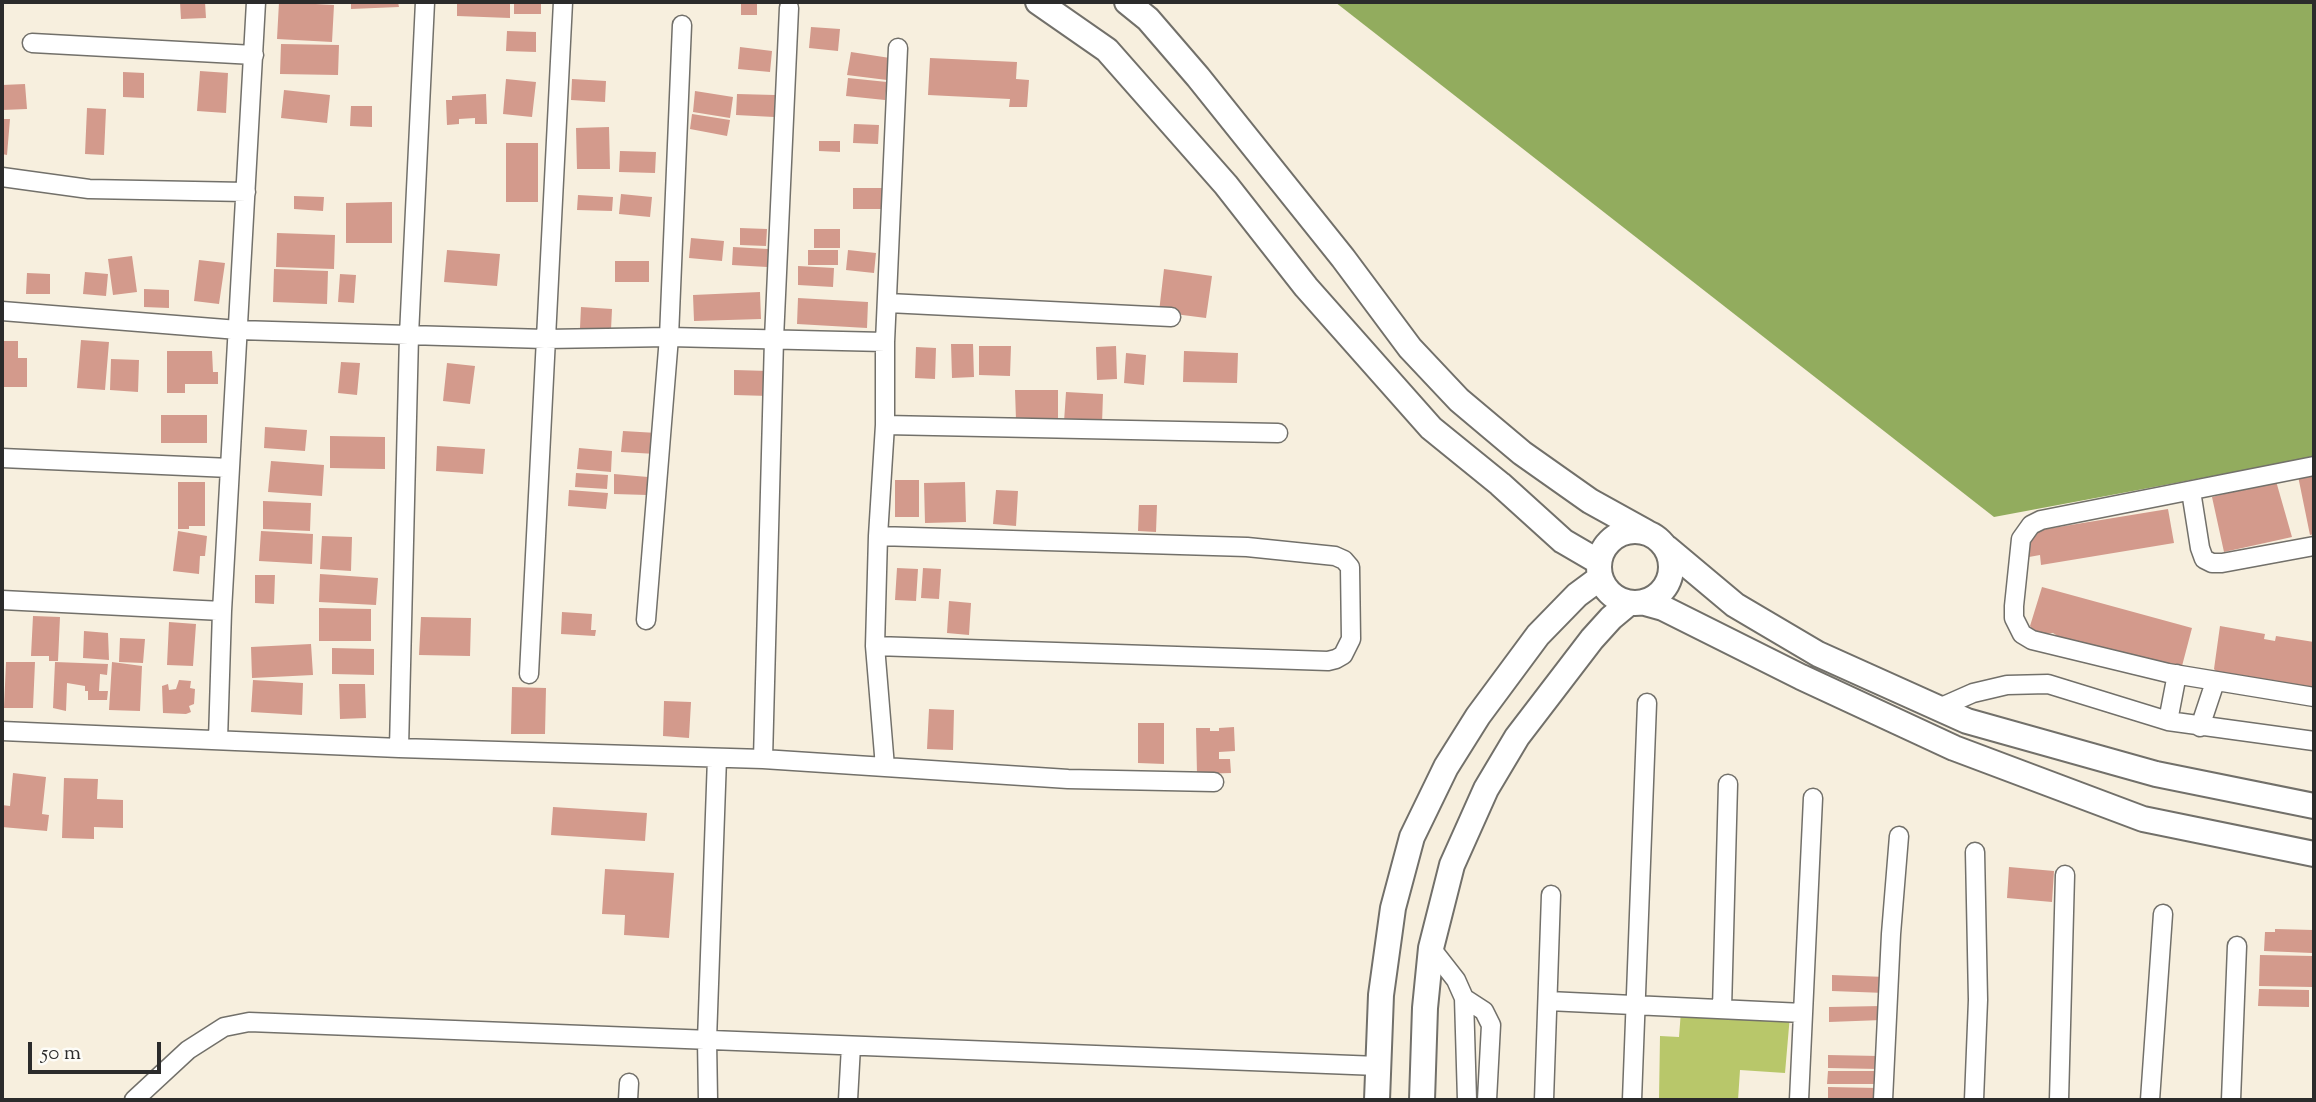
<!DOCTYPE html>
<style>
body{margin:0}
#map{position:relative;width:2316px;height:1102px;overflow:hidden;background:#f7efde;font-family:"Sorts Mill Goudy",serif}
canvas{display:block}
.frame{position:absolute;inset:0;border:4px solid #2b2b2b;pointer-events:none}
.scale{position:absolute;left:28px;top:1042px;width:133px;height:32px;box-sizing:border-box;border:4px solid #2b2b2b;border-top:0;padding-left:9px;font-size:21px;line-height:24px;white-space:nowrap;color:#2b2b2b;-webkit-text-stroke:5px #fdfcf7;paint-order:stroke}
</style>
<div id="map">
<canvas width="2316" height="1102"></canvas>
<div class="frame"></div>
<div class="scale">50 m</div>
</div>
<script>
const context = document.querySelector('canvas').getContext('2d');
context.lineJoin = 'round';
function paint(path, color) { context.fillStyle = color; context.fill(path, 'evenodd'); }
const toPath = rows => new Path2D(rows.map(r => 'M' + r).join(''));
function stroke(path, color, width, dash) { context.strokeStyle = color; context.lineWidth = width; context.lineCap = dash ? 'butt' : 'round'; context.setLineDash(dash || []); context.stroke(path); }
const green = toPath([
 [1681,1011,1790,1015,1785,1073,1740,1070,1738,1100,1659,1100,1660,1036,1679,1037]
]);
const forest = toPath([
 [1335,2,2314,2,2314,457,1994,517]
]);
const building = toPath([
 [180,2,205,2,206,18,181,19],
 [279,2,334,5,332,42,277,39],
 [351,2,398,2,399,7,351,9],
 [457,2,510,2,510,18,457,16],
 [514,2,541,2,541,14,514,14],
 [741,2,757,2,757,15,741,15],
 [811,27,840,29,838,51,809,48],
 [507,31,536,32,536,52,506,51],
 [281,44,339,45,338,75,280,74],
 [740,47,772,51,770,72,738,69],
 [851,52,890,58,887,80,847,75],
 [930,58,1017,62,1016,79,1029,80,1027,107,1009,107,1010,99,928,95],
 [200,71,228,73,226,113,197,111],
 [123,72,144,73,144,98,123,97],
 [848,78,887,82,885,100,846,96],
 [506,79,536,82,532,117,503,114],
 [572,79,606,81,605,102,571,100],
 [25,84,27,109,2,110,2,85],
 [284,90,330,95,327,123,281,118],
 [695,91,733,97,730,118,693,112],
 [486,94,487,124,475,124,475,118,459,119,459,124,447,125,446,100,452,100,452,96],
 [737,94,775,95,774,117,736,115],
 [351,106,372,106,372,127,350,126],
 [87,108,106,109,104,155,85,154],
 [692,114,730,120,727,136,690,129],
 [2,119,10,119,7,155,2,154],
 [854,124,879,125,878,144,853,143],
 [609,127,610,169,577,169,576,128],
 [819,141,840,141,840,152,819,151],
 [506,143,538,143,538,202,506,202],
 [620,151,656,152,655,173,619,172],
 [853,188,885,188,885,209,853,209],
 [621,194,652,197,650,217,619,214],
 [578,195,613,197,612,211,577,210],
 [294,196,324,197,323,211,294,209],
 [392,202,392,243,346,243,346,203],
 [740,228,767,229,766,246,740,245],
 [814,229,840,229,840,248,814,248],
 [277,233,335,235,334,269,276,267],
 [691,238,724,241,722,261,689,258],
 [733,247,768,249,767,267,732,265],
 [447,250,500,254,497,286,444,282],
 [808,250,838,250,838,265,808,265],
 [848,250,876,253,874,273,846,270],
 [132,256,137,292,113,295,108,259],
 [199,260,225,263,219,304,194,301],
 [615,261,649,261,649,282,615,282],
 [798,266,834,268,833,287,798,285],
 [274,269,328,271,327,304,273,302],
 [1164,269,1212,276,1206,318,1159,312],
 [85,272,108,274,106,296,83,294],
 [27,273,50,274,50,294,26,294],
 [340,274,356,275,354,303,338,302],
 [144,289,169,290,169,308,144,307],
 [760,292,761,319,694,321,693,295],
 [798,298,868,302,867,328,797,324],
 [581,307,612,309,611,330,580,328],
 [81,340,109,342,105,390,77,388],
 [2,341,18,341,18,358,27,358,27,387,2,387],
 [951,344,973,344,974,377,952,378],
 [979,346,1011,346,1010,376,979,375],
 [1116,346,1117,379,1097,380,1096,347],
 [916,347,936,348,935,379,915,378],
 [167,351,212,351,213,372,218,372,218,384,185,384,185,393,167,393],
 [1184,351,1238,353,1237,383,1183,382],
 [1126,353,1146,355,1144,385,1124,383],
 [111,359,139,360,138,392,110,390],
 [341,362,360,363,357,395,338,393],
 [447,363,475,366,470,404,443,401],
 [734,370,769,371,769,396,734,395],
 [1015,390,1058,390,1058,420,1016,420],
 [1066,392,1103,394,1102,424,1064,422],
 [161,415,207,415,207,443,161,443],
 [265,427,307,430,305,451,264,448],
 [623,431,657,433,656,454,621,452],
 [330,436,385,437,385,469,330,468],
 [437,446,485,449,483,474,436,471],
 [579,448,612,451,611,472,577,469],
 [271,461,324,465,322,496,268,492],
 [2314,472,2314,534,2310,535,2298,476],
 [576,473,608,475,607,489,575,487],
 [614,474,648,477,647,495,614,494],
 [895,480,919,480,919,517,895,517],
 [2276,481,2292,537,2224,552,2212,497],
 [178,482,205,482,205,526,189,526,189,529,178,529],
 [965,482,966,522,925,523,924,483],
 [569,490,608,493,606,509,568,506],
 [996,490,1018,491,1016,526,993,524],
 [263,501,311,503,310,531,263,529],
 [1139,505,1157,505,1156,532,1138,531],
 [2168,509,2174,543,2041,565,2040,555,2029,557,2027,543,2034,531],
 [178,531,207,536,205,556,200,556,199,574,173,571],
 [261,531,313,534,312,564,259,561],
 [322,536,352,537,351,571,320,569],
 [897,568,918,569,916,601,895,600],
 [923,568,941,569,939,599,921,598],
 [320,574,378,578,376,605,319,602],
 [255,575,275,575,274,604,255,603],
 [2042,587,2192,628,2182,666,2175,669,2065,641,2053,633,2040,635,2034,632,2030,626],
 [949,601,971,603,969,635,947,633],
 [319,608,371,609,371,641,319,641],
 [562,612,592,614,591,630,596,630,595,636,561,634],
 [33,616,60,617,58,661,49,661,49,656,31,656],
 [421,617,471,618,470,656,419,655],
 [169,622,196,624,193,666,167,665],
 [2220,626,2265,634,2264,639,2275,641,2276,636,2314,642,2314,686,2309,689,2279,686,2265,679,2254,681,2234,675,2225,676,2218,674,2214,669],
 [84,631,108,633,109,660,83,658],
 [120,638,145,639,143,663,119,662],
 [311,644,313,675,252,678,251,647],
 [332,648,374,649,374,675,332,674],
 [6,662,35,662,33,708,4,708],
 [55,662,108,664,107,675,100,674,99,691,108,691,107,700,88,700,88,691,85,691,85,686,67,683,66,711,53,708],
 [112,662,142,666,140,711,109,710],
 [179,680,191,681,190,688,195,689,194,704,189,706,191,712,186,714,163,713,162,686,168,684,169,690,176,689],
 [253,680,303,683,302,715,251,712],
 [339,684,365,684,366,718,340,719],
 [512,687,546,688,545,734,511,734],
 [664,701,691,702,689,738,663,736],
 [929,709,954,710,953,750,927,749],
 [1138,723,1164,723,1164,764,1138,763],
 [1234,727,1235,751,1219,752,1219,759,1230,759,1231,773,1197,774,1196,728,1210,728,1210,731,1219,731,1219,728],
 [13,773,46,777,42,814,49,815,47,831,2,827,2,805,10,806],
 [64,778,98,779,97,799,123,800,123,828,94,827,94,839,62,838],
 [553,807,647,813,645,841,551,835],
 [2009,867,2054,871,2052,902,2007,898],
 [605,869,674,873,669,938,624,935,625,915,602,914],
 [2275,929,2313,930,2312,953,2264,951,2265,932,2275,932],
 [2260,955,2313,956,2312,987,2259,986],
 [1832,975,1886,977,1885,993,1832,991],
 [2259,989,2309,990,2309,1007,2258,1006],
 [1881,1006,1882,1020,1829,1022,1829,1007],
 [1828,1055,1879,1056,1878,1069,1828,1068],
 [1828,1071,1877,1071,1878,1084,1827,1084],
 [1828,1087,1878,1088,1878,1100,1828,1100]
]);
const street = toPath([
 [32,43,254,55],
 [2,177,89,189,246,192],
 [888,303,1171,317],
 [2,311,238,330,545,339,669,337,885,342],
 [885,425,1278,433],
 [2,458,230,468],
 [2314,466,2041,520,2031,525,2021,539,2014,606,2014,618,2022,634,2032,640,2168,673,2314,697],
 [2191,491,2200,548,2204,559,2212,563,2222,563,2314,546],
 [2,600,222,611],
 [646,620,669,337,682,25],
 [875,646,1328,661,1336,659,1343,655,1351,639,1350,567,1344,560,1335,556,1247,547,878,536],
 [529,674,563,2],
 [1939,708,1973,693,2007,685,2048,684,2168,721,2314,741],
 [2168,721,2177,674],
 [2200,727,2215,682],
 [2,731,399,748,763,759,1068,779,1214,782],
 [218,740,222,611,256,2],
 [399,748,409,335,425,2],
 [763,759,774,339,789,8],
 [885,767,875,646,878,536,885,425,885,342,898,48],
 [1431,948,1456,980,1464,998,1467,1100],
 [1464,998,1484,1011,1491,1025,1487,1100],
 [1548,1001,1803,1013],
 [1722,1009,1728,784],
 [134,1100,188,1050,224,1027,249,1022,1378,1066],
 [628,1100,629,1083],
 [708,1100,707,1040,717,758],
 [848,1100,851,1046],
 [1544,1100,1551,895],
 [1632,1100,1647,703],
 [1799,1100,1813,798],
 [1883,1100,1891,934,1899,836],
 [1974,1100,1978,1000,1975,852],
 [2059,1100,2065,875],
 [2150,1100,2163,914],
 [2231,1100,2237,946]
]);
const secondary = toPath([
 [1038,2,1107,50,1226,185,1306,287,1431,428,1500,484,1563,541,1599,562],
 [1127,2,1148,19,1198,77,1343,258,1410,348,1459,400,1522,453,1590,501,1646,532],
 '1599 567a36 36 0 1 1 72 0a36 36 0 1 1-72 0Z',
 [1667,548,1735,605,1818,654,1967,721,2156,774,2314,806],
 [1645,603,1663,608,1801,677,1954,748,2143,819,2314,854],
 [1377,1100,1381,995,1393,908,1412,837,1446,767,1478,716,1538,635,1577,595,1600,578],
 [1422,1100,1425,1008,1431,948,1452,865,1486,789,1517,737,1592,639,1611,618,1629,603]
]);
paint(green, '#b8c76a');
paint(forest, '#92ac5e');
paint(building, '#d39a8c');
stroke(street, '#72706a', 21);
stroke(secondary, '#72706a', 28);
stroke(street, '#fff', 18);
stroke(secondary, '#fff', 24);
</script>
